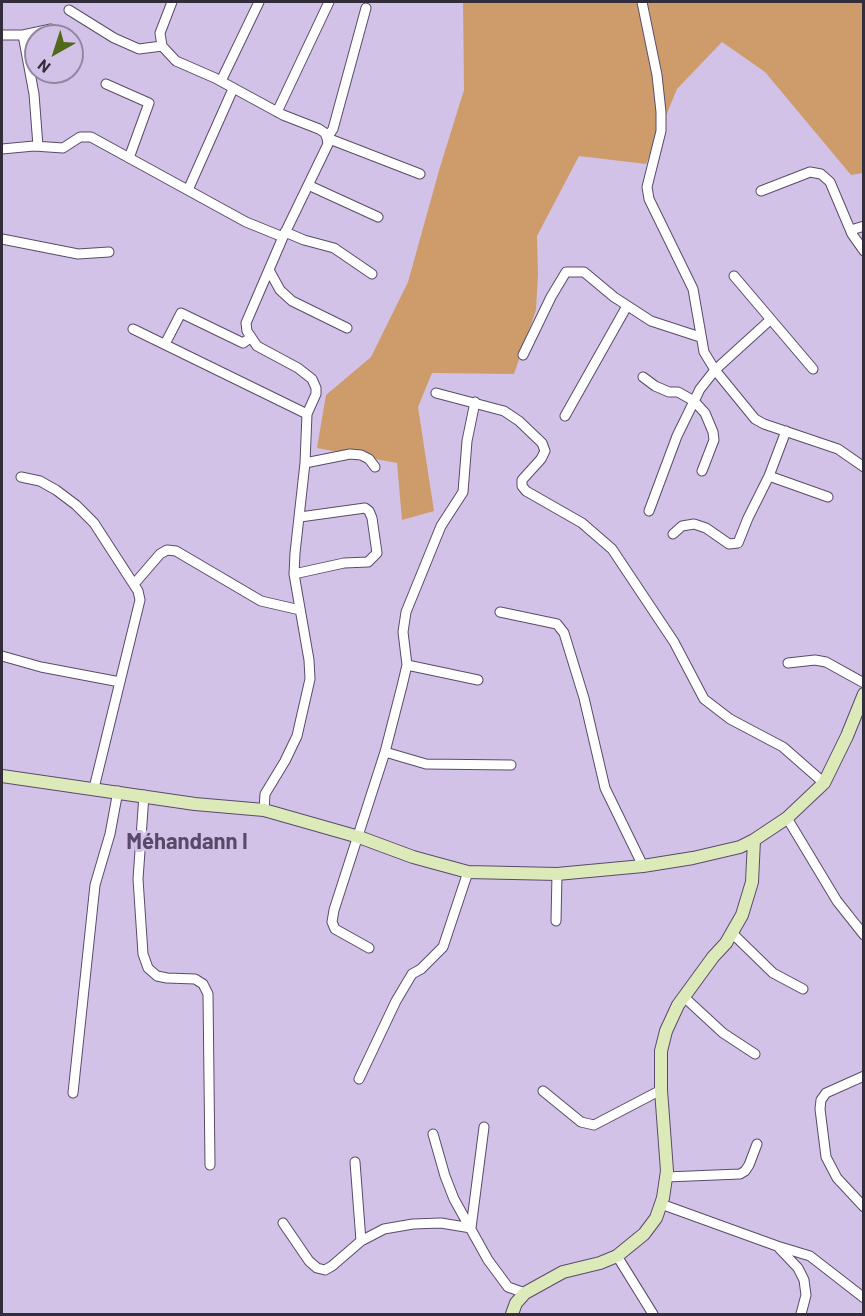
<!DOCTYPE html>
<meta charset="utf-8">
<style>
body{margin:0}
#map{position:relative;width:865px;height:1316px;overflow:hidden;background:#d3c2e8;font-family:Barlow,sans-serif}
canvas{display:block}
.frame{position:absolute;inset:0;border:3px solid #332c3b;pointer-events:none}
.north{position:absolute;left:24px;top:24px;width:60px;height:60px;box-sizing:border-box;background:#d3c2e8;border:2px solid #9386a3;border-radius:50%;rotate:219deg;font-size:16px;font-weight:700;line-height:24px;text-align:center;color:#332c3b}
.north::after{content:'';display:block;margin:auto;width:21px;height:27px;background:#50691a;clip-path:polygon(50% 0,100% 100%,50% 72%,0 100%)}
</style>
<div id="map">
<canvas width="865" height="1316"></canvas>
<div class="frame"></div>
<div class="north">N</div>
</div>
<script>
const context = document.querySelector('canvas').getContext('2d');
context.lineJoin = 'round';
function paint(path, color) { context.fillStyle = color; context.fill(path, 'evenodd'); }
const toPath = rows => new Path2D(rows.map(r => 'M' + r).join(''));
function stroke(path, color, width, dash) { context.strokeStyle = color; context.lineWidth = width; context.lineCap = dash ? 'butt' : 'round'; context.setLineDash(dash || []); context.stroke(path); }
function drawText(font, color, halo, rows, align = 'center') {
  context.font = font + ' Barlow,sans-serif'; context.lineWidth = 6; context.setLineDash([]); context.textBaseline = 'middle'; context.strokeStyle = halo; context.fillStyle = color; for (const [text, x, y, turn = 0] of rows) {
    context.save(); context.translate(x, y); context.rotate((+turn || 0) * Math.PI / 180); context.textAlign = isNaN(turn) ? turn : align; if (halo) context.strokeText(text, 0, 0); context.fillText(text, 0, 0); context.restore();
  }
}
const green = toPath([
 [463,2,863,2,863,173,851,175,765,72,722,42,677,89,646,164,579,156,537,236,538,274,536,310,514,374,432,373,418,407,434,511,402,520,397,463,317,448,326,395,371,357,408,282,440,167,464,90]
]);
const street = toPath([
 [172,2,160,33,162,46,176,61,215,78,283,115,319,129,325,133,327,138,328,144,283,237,246,323,247,331,257,346,298,368,312,379,316,388,316,394,307,414,305,463,295,553,294,574,309,660,310,679,297,736,285,761,265,794,264,810],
 [642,2,657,75,661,112,661,131,647,187,649,199,693,289,704,352,715,370,755,419,764,424,838,449,864,467],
 [366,8,333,129,327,138,420,174],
 [69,10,114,38,139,49,162,46],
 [2,35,23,35,51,29],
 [23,35,34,94,38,146],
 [221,81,259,2],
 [106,84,149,103,129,158],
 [277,112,329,2],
 [2,149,34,146,63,148,80,137,91,137,246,222,283,237],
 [308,185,378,217],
 [188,190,233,89],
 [761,191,810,172,821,174,830,182,852,234,864,251],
 [851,230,864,226],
 [285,232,304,240,334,248,372,274],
 [2,239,78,254,109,252],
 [269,270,280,290,292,301,347,328],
 [734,276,813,369],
 [133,329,307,414],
 [165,344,181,313,243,343,250,338],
 [523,355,551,297,566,272,584,272,614,297,651,321,700,337],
 [643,377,655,386,669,392,678,392,694,401,705,413,713,432,714,440,702,471],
 [436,393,504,411,519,421,542,443,545,451,541,459,522,480,522,486,526,491,582,523,612,549,674,642,704,699,730,719,783,747,824,783],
 [565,416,627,306],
 [305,463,350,454,361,455,369,459,375,467],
 [769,476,828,497],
 [21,477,40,481,56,490,76,505,94,523,138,591,140,600,94,788],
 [649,511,677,436,700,389,715,370,770,320],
 [673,534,682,526,694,524,706,528,729,544,738,543,748,518,769,476,786,431],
 [294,574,344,563,368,562,377,553,372,518,369,511,365,508,300,517],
 [135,583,160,554,167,550,176,551,261,601,300,610],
 [500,612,557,624,564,633,584,698,605,788,643,866],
 [2,656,41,667,120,682],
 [788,663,815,660,826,662,864,683],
 [407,665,478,680],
 [385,752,426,764,511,765],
 [144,795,138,879,143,954,148,968,157,976,167,978,195,979,203,984,208,994,210,1165],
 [787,818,837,901,864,935],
 [556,921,557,874],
 [733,934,773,973,803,989],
 [369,948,335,929,332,922,334,910,385,752,402,686,407,665,403,632,406,612,441,526,463,492,467,441,475,402],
 [684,997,723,1033,755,1054],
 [864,1076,826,1093,821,1100,820,1109,826,1157,837,1178,864,1207],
 [359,1079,396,1001,412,974,421,969,443,947,468,872],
 [543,1091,581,1122,594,1125,661,1090],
 [73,1093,95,885,110,834,118,791],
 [433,1134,445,1176,454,1199,488,1260,508,1287,525,1293],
 [355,1162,361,1241],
 [666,1177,740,1174,745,1171,749,1165,757,1144],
 [661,1204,777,1246,810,1256,864,1298],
 [283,1223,309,1261,317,1268,325,1270,332,1266,361,1241,384,1229,413,1224,441,1223,471,1228,484,1127],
 [779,1248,798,1268,804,1280,806,1295,801,1314],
 [617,1256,653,1314]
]);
const secondary = toPath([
 [2,776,195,804,264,810,359,837,413,857,468,872,557,874,643,866,693,858,740,847,754,840,787,818,824,783,847,736,864,694],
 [512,1314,516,1303,525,1293,563,1272,600,1263,617,1256,644,1234,656,1218,663,1198,667,1171,661,1090,661,1051,666,1031,678,1005,713,957,726,943,742,915,752,882,754,840]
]);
const quarterNames = [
 ["Méhandann I",187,842]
];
paint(green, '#ce9c6b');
stroke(street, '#5a4b6b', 11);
stroke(secondary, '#5a4b6b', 14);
stroke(street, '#fff', 9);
stroke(secondary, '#dceab9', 12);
drawText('bold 22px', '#584969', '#d3c2e8', quarterNames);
</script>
